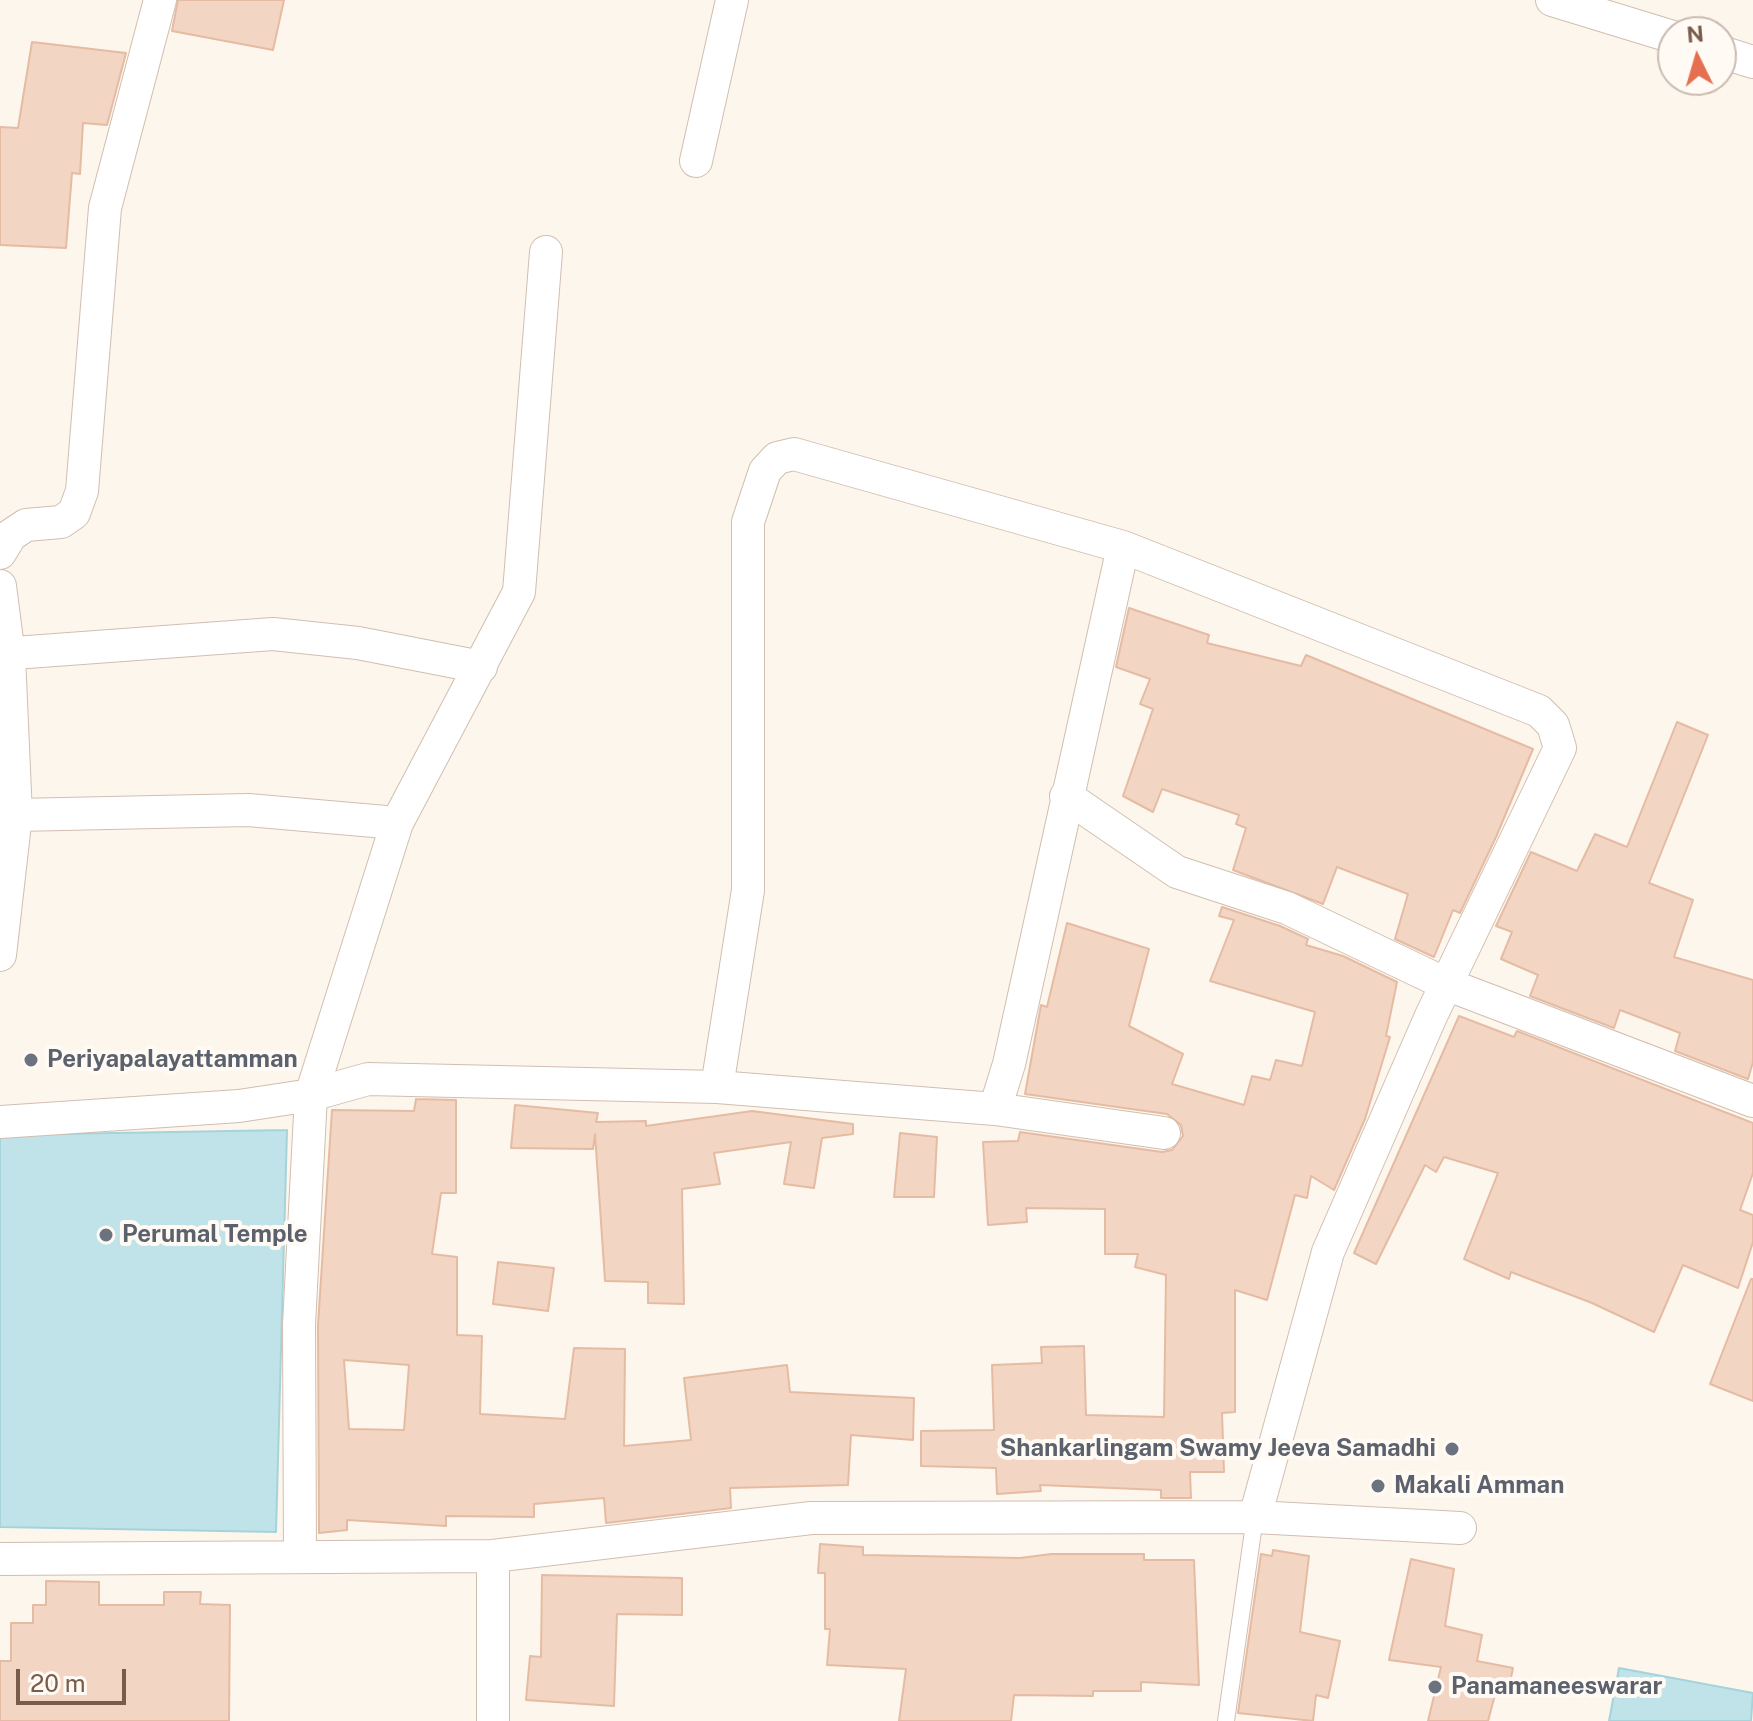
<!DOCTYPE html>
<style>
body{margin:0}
#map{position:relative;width:1753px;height:1721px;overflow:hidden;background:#fdf6ec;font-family:"Public Sans",sans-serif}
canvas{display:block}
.north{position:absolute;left:1657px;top:16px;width:80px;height:80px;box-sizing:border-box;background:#fffaf3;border:2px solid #cabbb1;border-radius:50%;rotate:355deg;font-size:22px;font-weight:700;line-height:32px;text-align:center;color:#7a5c4d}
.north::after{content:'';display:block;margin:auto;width:28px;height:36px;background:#e76f51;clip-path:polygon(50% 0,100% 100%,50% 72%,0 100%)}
.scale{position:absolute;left:16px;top:1669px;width:110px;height:36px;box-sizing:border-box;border:4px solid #7a5c4d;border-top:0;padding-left:10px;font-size:24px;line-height:28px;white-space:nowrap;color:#7a5c4d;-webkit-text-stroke:6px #fffaf3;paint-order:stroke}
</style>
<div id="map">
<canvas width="1753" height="1721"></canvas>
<div class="north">N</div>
<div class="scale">20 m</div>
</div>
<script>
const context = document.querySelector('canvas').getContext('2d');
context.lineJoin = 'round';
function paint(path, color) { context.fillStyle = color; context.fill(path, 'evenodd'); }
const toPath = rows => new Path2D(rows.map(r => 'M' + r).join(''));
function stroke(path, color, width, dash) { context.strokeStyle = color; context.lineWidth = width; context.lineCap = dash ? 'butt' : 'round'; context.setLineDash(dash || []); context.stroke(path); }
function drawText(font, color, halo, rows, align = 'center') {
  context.font = font + ' "Public Sans",sans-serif'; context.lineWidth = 8; context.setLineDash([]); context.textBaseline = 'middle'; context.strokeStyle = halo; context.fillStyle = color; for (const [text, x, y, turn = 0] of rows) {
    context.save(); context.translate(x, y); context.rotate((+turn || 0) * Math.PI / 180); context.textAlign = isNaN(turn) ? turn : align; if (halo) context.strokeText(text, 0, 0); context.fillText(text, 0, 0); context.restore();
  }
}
const water = toPath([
 [287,1130,276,1532,0,1527,0,1135,287,1130],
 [1619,1668,1753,1693,1751,1721,1609,1721,1619,1668]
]);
const building = toPath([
 [178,0,284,0,273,50,172,31,178,0],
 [32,42,126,53,107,125,83,123,80,174,72,173,66,248,0,245,0,127,18,128,32,42],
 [1129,608,1209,635,1207,643,1301,666,1306,655,1533,749,1496,837,1460,913,1453,910,1434,957,1395,939,1408,894,1337,867,1323,904,1233,870,1246,828,1236,824,1239,815,1162,789,1153,812,1123,796,1153,709,1140,704,1150,679,1116,667,1129,608],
 [1677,722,1708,735,1649,883,1693,900,1674,957,1753,980,1753,1062,1748,1079,1675,1051,1680,1033,1620,1010,1614,1028,1530,996,1538,975,1501,959,1512,932,1496,926,1531,852,1577,871,1595,834,1627,847,1677,722],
 [1222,907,1280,926,1308,939,1306,945,1343,956,1397,982,1386,1036,1390,1037,1365,1119,1334,1190,1311,1176,1307,1198,1295,1195,1267,1300,1235,1290,1235,1412,1222,1413,1224,1472,1190,1472,1191,1498,1161,1498,1161,1490,1040,1485,1041,1491,997,1494,996,1468,921,1466,921,1431,994,1430,992,1365,1042,1363,1041,1347,1084,1346,1086,1415,1164,1417,1166,1275,1135,1267,1138,1254,1105,1254,1105,1209,1026,1208,1027,1222,988,1225,983,1142,1018,1141,1020,1132,1162,1152,1172,1150,1183,1136,1181,1125,1167,1114,1025,1094,1041,1005,1047,1007,1067,923,1149,949,1129,1026,1183,1054,1172,1084,1244,1105,1252,1076,1270,1080,1276,1060,1302,1066,1315,1012,1210,981,1234,920,1219,916,1222,907],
 [1459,1016,1514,1037,1517,1031,1753,1123,1753,1173,1740,1210,1753,1215,1753,1242,1738,1288,1683,1265,1654,1332,1592,1303,1511,1272,1509,1279,1464,1259,1498,1173,1444,1157,1436,1172,1425,1165,1376,1264,1354,1253,1459,1016],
 [416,1099,456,1100,456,1193,441,1193,432,1254,457,1257,457,1335,482,1336,480,1414,565,1419,574,1348,625,1349,624,1446,691,1440,684,1378,787,1365,790,1392,914,1398,913,1440,851,1435,848,1485,730,1488,731,1508,606,1523,604,1498,534,1504,534,1517,446,1516,446,1526,347,1520,347,1530,319,1533,318,1325,332,1110,414,1111,416,1099],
 [344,1360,409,1365,404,1430,349,1429,344,1360],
 [515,1105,598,1113,596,1122,646,1121,646,1126,752,1111,853,1124,853,1134,822,1138,814,1188,784,1184,791,1142,714,1153,720,1184,682,1189,684,1304,648,1303,648,1282,605,1281,595,1134,593,1149,511,1148,515,1105],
 [900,1133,937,1137,934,1197,894,1197,900,1133],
 [498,1262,554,1268,548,1311,493,1304,498,1262],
 [1751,1279,1753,1279,1753,1401,1710,1384,1751,1279],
 [820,1544,863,1547,863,1555,1020,1558,1051,1554,1144,1554,1144,1560,1194,1560,1199,1685,1141,1682,1141,1691,1093,1691,1093,1696,1014,1695,1011,1721,899,1721,906,1669,827,1665,830,1629,825,1629,825,1573,818,1573,820,1544],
 [1273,1550,1309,1556,1300,1632,1340,1641,1328,1698,1316,1695,1313,1721,1238,1713,1261,1554,1272,1556,1273,1550],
 [1411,1559,1454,1569,1445,1626,1482,1635,1477,1661,1513,1668,1507,1697,1495,1695,1488,1721,1428,1721,1441,1667,1389,1660,1411,1559],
 [542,1575,682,1578,682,1615,617,1614,614,1706,526,1700,530,1656,541,1657,542,1575],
 [46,1581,99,1582,99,1605,164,1605,164,1592,201,1592,200,1604,230,1605,229,1721,0,1721,0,1661,11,1661,11,1623,33,1623,33,1605,46,1605,46,1581]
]);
const lane = toPath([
 [1226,1721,1255,1517]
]);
const street = toPath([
 [1552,0,1673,37],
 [1721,52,1753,62],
 [696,161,732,0],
 [0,553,11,535,26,525,61,522,74,513,82,491,105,208,160,0],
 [0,586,9,656,16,815,0,955],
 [0,654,273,634,358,643,481,667],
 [1066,796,1177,872,1287,908,1446,984,1753,1101],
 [16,815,248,810,397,823,519,592,546,252],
 [717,1087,748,890,748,522,765,471,777,458,794,454,1123,547,1539,711,1553,725,1560,748,1431,1016,1328,1252,1255,1517],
 [995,1109,1164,1133],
 [0,1122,239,1106,311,1095,368,1079,717,1087,995,1109,1009,1064,1123,547],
 [300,1555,299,1325,311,1095,397,823],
 [0,1559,493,1556],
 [493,1721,493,1556,811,1518,1255,1517,1460,1528]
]);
const markers = [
 [31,1060,8,"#6b7280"],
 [106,1235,8,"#6b7280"],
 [1452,1449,8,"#6b7280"],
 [1378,1486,8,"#6b7280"],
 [1435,1687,8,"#6b7280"]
];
const worshipNames = [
 ["Periyapalayattamman",47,1060],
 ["Perumal Temple",122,1235],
 ["Shankarlingam Swamy Jeeva Samadhi",1436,1449,"right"],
 ["Makali Amman",1394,1486],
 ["Panamaneeswarar",1451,1687]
];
paint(water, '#bfe3e8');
stroke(water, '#a5d3da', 2);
paint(building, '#f3d5c3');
stroke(building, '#e6bba3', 2);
stroke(lane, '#d1beb0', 18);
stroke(street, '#d1beb0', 34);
stroke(lane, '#fff', 16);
stroke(street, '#fff', 32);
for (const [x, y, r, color] of markers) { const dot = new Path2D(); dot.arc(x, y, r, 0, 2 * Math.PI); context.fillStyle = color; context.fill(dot); stroke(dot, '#fffaf3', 3); }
drawText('bold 24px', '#5b616d', '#fffaf3', worshipNames, 'left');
</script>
